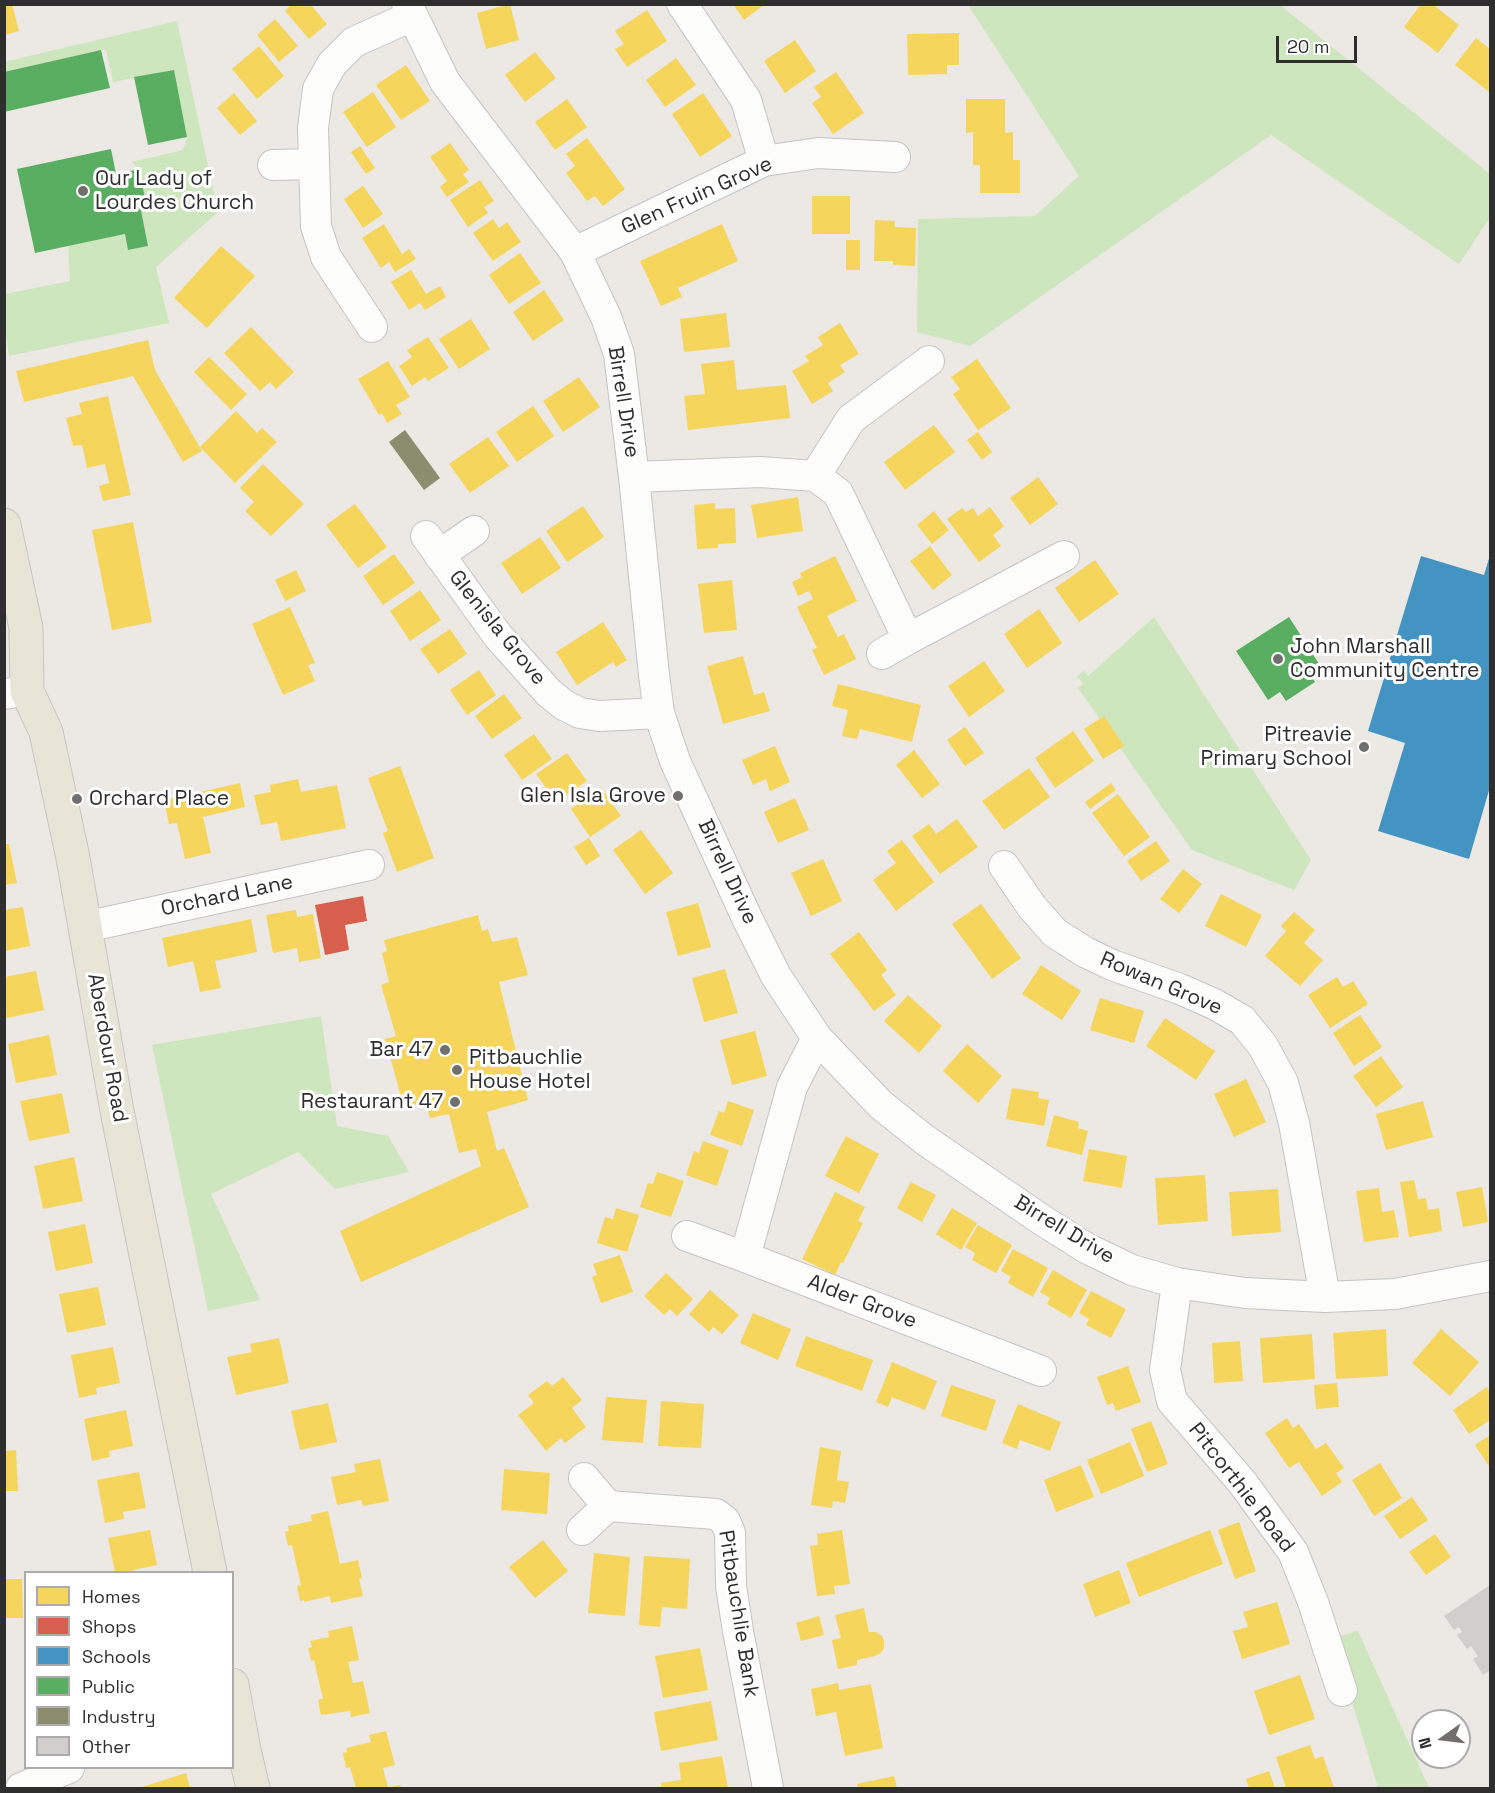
<!DOCTYPE html>
<style>
body{margin:0}
#map{position:relative;width:1495px;height:1793px;overflow:hidden;background:#ece8e4;font-family:"Space Grotesk",sans-serif}
canvas{display:block}
.frame{position:absolute;inset:0;border:6px solid #2e2e2e;pointer-events:none}
.legend{position:absolute;left:24px;top:1571px;width:210px;height:198px;box-sizing:border-box;background:#fff;border:2px solid #ababab;margin:0;padding:8px 10px;list-style:none;font-size:18px;color:#2e2e2e}
.legend li{display:flex;align-items:center;gap:12px;height:30px}
.legend b{width:30px;border:2px solid #ababab}
.north{position:absolute;left:1411px;top:1709px;width:60px;height:60px;box-sizing:border-box;background:#fff;border:2px solid #ababab;border-radius:50%;rotate:256deg;font-size:16px;font-weight:700;line-height:24px;text-align:center;color:#2e2e2e}
.north::after{content:'';display:block;margin:auto;width:21px;height:27px;background:#706f6e;clip-path:polygon(50% 0,100% 100%,50% 72%,0 100%)}
.scale{position:absolute;left:1276px;top:36px;width:81px;height:27px;box-sizing:border-box;border:3px solid #2e2e2e;border-top:0;padding-left:8px;font-size:18px;line-height:21px;white-space:nowrap;color:#2e2e2e;-webkit-text-stroke:4px #fff;paint-order:stroke}
</style>
<div id="map">
<canvas width="1495" height="1793"></canvas>
<div class="frame"></div>
<ul class="legend">
<li><b style="height:16px;background:#f6d55c"></b>Homes</li>
<li><b style="height:16px;background:#d6604d"></b>Shops</li>
<li><b style="height:16px;background:#4393c3"></b>Schools</li>
<li><b style="height:16px;background:#5aae61"></b>Public</li>
<li><b style="height:16px;background:#8c8c6e"></b>Industry</li>
<li><b style="height:16px;background:#d1cecb"></b>Other</li>
</ul>
<div class="north">N</div>
<div class="scale">20 m</div>
</div>
<script>
const context = document.querySelector('canvas').getContext('2d');
context.lineJoin = 'round';
function paint(path, color) { context.fillStyle = color; context.fill(path, 'evenodd'); }
const toPath = rows => new Path2D(rows.map(r => 'M' + r).join(''));
function stroke(path, color, width, dash) { context.strokeStyle = color; context.lineWidth = width; context.lineCap = dash ? 'butt' : 'round'; context.setLineDash(dash || []); context.stroke(path); }
function drawText(font, color, halo, rows, align = 'center') {
  context.font = font + ' "Space Grotesk",sans-serif'; context.lineWidth = 6; context.setLineDash([]); context.textBaseline = 'middle'; context.strokeStyle = halo; context.fillStyle = color; for (const [text, x, y, turn = 0] of rows) {
    context.save(); context.translate(x, y); context.rotate((+turn || 0) * Math.PI / 180); context.textAlign = isNaN(turn) ? turn : align; if (halo) context.strokeText(text, 0, 0); context.fillText(text, 0, 0); context.restore();
  }
}
const green = toPath([
 [968,5,1280,5,1490,174,1490,217,1459,264,1271,135,970,346,917,332,918,219,1035,216,1079,176],
 [177,21,218,212,156,267,169,323,9,356,5,328,5,294,70,281,68,246,125,234,129,250,148,246,141,210,147,208,139,169,132,162,183,150,187,137,173,70,113,82,106,50,101,50,5,72,4,62],
 [1154,617,1311,860,1294,890,1192,850,1078,688,1083,684,1077,676,1084,671,1088,676],
 [321,1016,337,1126,388,1136,409,1172,335,1189,298,1152,211,1194,260,1300,208,1311,152,1045],
 [1358,1631,1429,1788,1378,1788,1333,1638]
]);
const homes = toPath([
 [4,4,12,4,19,31,4,35],
 [292,4,310,4,327,24,309,39,285,11],
 [510,4,519,40,486,49,477,13],
 [733,4,765,4,744,20],
 [1421,4,1432,4,1459,25,1438,53,1404,27],
 [647,10,667,41,627,67,615,49,624,44,615,31],
 [275,19,298,46,279,62,257,35],
 [959,33,959,65,947,65,947,74,908,75,907,34],
 [1476,38,1490,49,1490,89,1489,92,1455,65],
 [795,40,816,71,785,93,764,61],
 [259,46,284,76,257,99,232,69],
 [535,52,556,78,525,102,505,75],
 [676,58,696,85,665,107,646,80],
 [406,65,430,101,401,120,376,85],
 [836,72,864,113,833,134,812,103,821,97,814,87],
 [373,92,396,127,367,147,343,112],
 [234,93,257,121,240,135,217,108],
 [703,93,732,136,700,157,672,114],
 [567,99,587,127,555,150,535,122],
 [966,99,1005,99,1005,133,1013,132,1013,160,1020,160,1020,193,980,193,980,165,973,165,973,132,966,133],
 [587,138,625,189,603,206,595,196,587,201,566,173,575,166,566,154],
 [450,143,469,170,463,174,469,182,447,197,440,187,447,181,430,157],
 [360,146,375,168,366,174,351,152],
 [480,180,494,201,484,207,488,213,468,227,450,200],
 [363,186,383,214,363,228,344,199],
 [812,196,850,196,850,234,812,234],
 [493,219,499,228,507,222,521,242,493,261,473,233],
 [875,220,895,221,895,227,916,228,915,266,893,265,893,261,874,261],
 [384,224,402,254,409,249,416,259,395,272,389,262,381,268,362,238],
 [722,224,738,261,678,288,682,297,661,306,640,261],
 [846,240,860,240,860,270,846,270],
 [221,246,255,276,207,328,174,298],
 [520,253,541,283,509,304,489,275],
 [411,270,426,294,440,286,446,297,425,310,420,303,409,310,391,282],
 [544,290,564,320,533,341,513,312],
 [726,313,730,347,684,352,680,319],
 [471,319,490,349,459,369,439,339],
 [840,323,859,354,840,365,845,372,828,383,833,391,812,404,792,371,809,361,805,356,823,345,818,337],
 [251,327,294,372,276,389,270,382,260,391,224,353],
 [428,337,449,368,428,381,425,377,412,386,399,366,412,357,407,350],
 [148,340,155,370,202,451,183,462,133,376,24,402,16,371],
 [209,357,247,394,231,410,194,372],
 [977,359,1011,408,978,430,953,394,960,389,951,377],
 [734,360,737,390,786,385,790,418,688,430,684,396,705,394,701,364],
 [388,361,410,397,396,405,402,414,387,423,382,413,379,415,358,379],
 [579,377,600,407,563,432,543,401],
 [108,396,131,495,103,501,99,486,109,483,105,464,87,468,82,445,73,446,66,418,82,414,79,403],
 [533,406,554,436,517,462,496,432],
 [236,411,257,433,262,428,277,442,235,483,200,447],
 [934,425,955,452,905,490,884,462],
 [978,432,992,452,982,460,967,440],
 [488,437,509,466,470,493,449,464],
 [263,464,304,504,271,536,245,511,254,502,240,488],
 [1038,477,1058,504,1030,525,1010,498],
 [798,497,803,531,757,538,751,505],
 [715,503,715,509,735,508,736,543,718,544,718,548,697,549,694,505],
 [355,504,387,547,358,568,326,525],
 [583,506,604,537,567,562,546,531],
 [990,507,1004,526,993,535,1001,546,979,562,947,519,962,508,966,512,973,508,978,516],
 [934,511,949,530,932,544,917,525],
 [133,522,152,622,112,630,92,530],
 [540,537,561,568,522,594,501,563],
 [930,546,952,575,933,590,910,561],
 [394,554,415,583,383,605,363,576],
 [835,556,857,601,827,616,838,637,844,634,856,659,824,675,812,650,817,648,797,607,813,599,809,591,798,596,792,582,802,577,800,573],
 [1095,560,1119,594,1079,622,1055,588],
 [296,570,306,591,285,601,275,580],
 [732,580,737,630,704,633,698,584],
 [420,590,441,620,410,641,390,611],
 [290,607,315,663,308,665,315,681,283,695,252,624],
 [1039,609,1062,643,1027,668,1004,634],
 [603,622,627,660,616,667,613,662,577,685,556,652],
 [450,629,467,654,438,674,420,649],
 [743,656,754,695,764,692,770,711,723,724,707,666],
 [984,661,1005,691,969,717,948,686],
 [479,670,496,695,467,715,450,690],
 [838,684,921,705,912,742,860,729,857,739,842,736,848,710,832,706],
 [504,694,522,718,492,739,475,716],
 [1104,716,1124,746,1103,759,1084,729],
 [965,727,984,753,965,766,947,740],
 [1073,731,1094,761,1055,788,1035,758],
 [534,734,552,759,522,780,504,755],
 [775,746,790,782,770,791,766,779,753,785,742,760],
 [914,750,940,784,922,798,896,765],
 [567,753,587,781,556,802,536,774],
 [400,766,434,858,397,872,383,833,388,831,368,778],
 [1029,768,1050,797,1004,830,982,801],
 [298,779,301,792,337,785,346,828,281,841,277,822,261,825,254,795,271,792,270,785],
 [240,783,245,807,203,817,211,853,185,859,177,823,169,824,164,800],
 [1111,783,1116,790,1090,809,1085,802],
 [601,788,621,816,590,837,571,809],
 [1118,794,1150,837,1124,856,1092,813],
 [795,798,809,830,778,843,764,812],
 [957,819,978,847,940,874,912,836,929,824,936,834],
 [641,830,673,873,645,894,613,850],
 [589,838,600,856,586,865,574,847],
 [902,840,934,882,896,911,873,880,896,863,887,851],
 [1156,841,1170,861,1141,881,1127,861],
 [5,844,9,844,17,883,5,885],
 [823,859,842,901,811,916,791,873],
 [1183,869,1202,884,1179,913,1160,899],
 [1221,894,1262,915,1246,947,1205,926],
 [698,903,711,947,678,956,666,912],
 [981,904,1021,958,992,979,952,924],
 [23,907,30,946,5,951,5,910],
 [296,910,297,917,313,914,321,958,299,962,297,948,273,953,266,915],
 [1294,912,1315,930,1304,943,1323,960,1300,986,1265,956,1286,931,1281,926],
 [478,915,482,931,488,929,492,942,517,937,528,975,499,982,528,1100,487,1112,497,1151,504,1148,529,1207,361,1282,340,1231,481,1166,476,1149,459,1153,449,1114,430,1118,425,1102,404,1107,385,1039,396,1036,381,985,389,982,382,953,387,951,384,940],
 [251,919,257,952,215,961,221,988,200,992,193,961,168,967,162,938],
 [859,932,887,970,881,975,896,995,874,1011,830,954],
 [1041,965,1081,991,1062,1020,1022,994],
 [725,969,738,1013,704,1022,692,978],
 [36,971,44,1010,7,1018,4,1007,4,977],
 [1337,977,1343,987,1353,981,1368,1004,1330,1028,1308,995],
 [908,995,942,1026,919,1053,884,1021],
 [1100,998,1144,1011,1134,1043,1090,1030],
 [1360,1015,1382,1047,1354,1066,1333,1033],
 [1165,1018,1215,1051,1196,1080,1146,1046],
 [755,1031,767,1076,732,1085,720,1040],
 [49,1035,57,1075,16,1083,8,1044],
 [967,1044,1002,1076,978,1103,943,1071],
 [1381,1056,1403,1087,1376,1107,1353,1076],
 [1246,1079,1266,1122,1234,1137,1214,1094],
 [1012,1088,1039,1092,1038,1098,1049,1100,1044,1126,1006,1119],
 [62,1093,70,1133,29,1141,20,1101],
 [728,1101,754,1110,742,1146,710,1135,719,1111,724,1113],
 [1423,1101,1433,1137,1386,1150,1376,1114],
 [1054,1115,1079,1122,1078,1128,1088,1131,1082,1155,1046,1146],
 [846,1136,879,1154,859,1193,825,1176],
 [703,1141,729,1150,717,1186,686,1175,694,1151,699,1153],
 [1089,1149,1127,1156,1122,1188,1083,1181],
 [74,1157,83,1201,43,1209,34,1166],
 [657,1172,684,1181,671,1217,640,1207,648,1183,653,1184],
 [1205,1175,1208,1221,1158,1225,1155,1178],
 [1414,1180,1418,1199,1426,1198,1428,1210,1439,1208,1442,1231,1409,1237,1400,1182],
 [911,1182,936,1195,922,1222,897,1208],
 [1482,1187,1488,1222,1463,1227,1456,1192],
 [1379,1188,1382,1212,1394,1210,1399,1237,1364,1242,1356,1191],
 [1278,1189,1281,1232,1232,1236,1229,1192],
 [835,1192,865,1207,858,1221,863,1223,843,1263,841,1262,835,1275,802,1259],
 [616,1208,639,1215,627,1252,597,1243,605,1217,613,1219],
 [952,1208,977,1223,961,1250,936,1234],
 [85,1224,93,1263,56,1271,48,1232],
 [978,1225,1012,1245,996,1273,972,1260,975,1253,965,1247],
 [1013,1249,1048,1268,1033,1297,1008,1283,1011,1277,1001,1271],
 [620,1255,633,1292,601,1303,592,1277,597,1275,593,1264],
 [1053,1270,1087,1290,1071,1318,1047,1304,1050,1298,1040,1292],
 [666,1273,693,1299,677,1316,670,1309,664,1315,644,1296],
 [98,1287,106,1325,67,1333,59,1294],
 [710,1290,739,1315,722,1334,713,1327,709,1332,689,1314],
 [1091,1291,1126,1309,1111,1338,1086,1325,1089,1319,1079,1313],
 [753,1313,791,1329,778,1360,740,1343],
 [1386,1329,1388,1376,1336,1379,1333,1333],
 [1441,1329,1479,1362,1450,1396,1412,1363],
 [1312,1334,1315,1379,1263,1383,1260,1338],
 [806,1336,873,1360,862,1391,795,1366],
 [279,1338,289,1383,236,1395,227,1357,252,1352,250,1344],
 [1240,1341,1243,1381,1214,1383,1212,1343],
 [113,1347,120,1383,96,1388,97,1394,79,1398,71,1355],
 [892,1362,937,1381,925,1410,892,1397,888,1407,876,1402],
 [1128,1366,1141,1402,1116,1411,1113,1403,1107,1405,1097,1377],
 [563,1377,582,1400,572,1408,586,1427,565,1443,561,1438,546,1451,518,1415,534,1403,528,1395,547,1381,552,1386],
 [1337,1383,1339,1407,1316,1409,1314,1385],
 [951,1385,996,1400,986,1431,941,1416],
 [1487,1387,1490,1393,1490,1420,1469,1434,1453,1410],
 [606,1397,647,1400,643,1443,602,1440],
 [661,1401,704,1404,701,1448,658,1446],
 [328,1403,337,1442,300,1450,291,1411],
 [1018,1404,1061,1422,1050,1451,1020,1440,1017,1449,1002,1443],
 [126,1410,133,1446,109,1451,110,1457,92,1461,84,1419],
 [1287,1418,1293,1428,1299,1424,1316,1449,1326,1443,1344,1468,1336,1473,1342,1482,1322,1496,1299,1462,1289,1468,1265,1433],
 [1151,1421,1168,1464,1147,1472,1131,1429],
 [1490,1435,1490,1468,1475,1445],
 [1130,1442,1144,1476,1101,1494,1087,1460],
 [820,1447,841,1451,837,1480,849,1482,845,1503,833,1501,832,1508,811,1505],
 [16,1450,18,1491,4,1491,4,1451],
 [380,1459,389,1501,363,1506,361,1500,337,1505,331,1477,356,1472,354,1464],
 [1380,1463,1402,1498,1374,1516,1352,1480],
 [1081,1465,1094,1497,1056,1512,1044,1480],
 [504,1469,550,1473,547,1514,501,1510],
 [139,1472,146,1508,123,1512,124,1519,105,1523,97,1480],
 [1412,1497,1428,1520,1400,1539,1384,1516],
 [328,1511,340,1564,358,1560,362,1578,359,1579,363,1596,331,1603,330,1596,304,1602,304,1600,300,1601,297,1586,301,1585,296,1563,292,1545,288,1546,285,1532,289,1531,288,1526,312,1521,311,1515],
 [1239,1522,1256,1571,1235,1579,1218,1530],
 [150,1530,157,1565,133,1570,134,1572,115,1572,108,1538],
 [842,1530,850,1584,834,1586,835,1594,817,1596,810,1546,818,1545,817,1534],
 [1210,1530,1223,1564,1139,1597,1126,1563],
 [1435,1534,1451,1557,1426,1575,1409,1552],
 [543,1540,568,1571,535,1598,509,1567],
 [594,1553,630,1557,625,1616,588,1613],
 [644,1556,690,1559,687,1609,662,1607,660,1627,639,1625],
 [1119,1570,1131,1603,1095,1617,1083,1584],
 [5,1579,22,1579,23,1618,5,1618],
 [1277,1602,1290,1644,1242,1659,1233,1631,1248,1627,1243,1612],
 [864,1608,869,1632,876,1632,882,1636,884,1641,884,1648,881,1653,875,1656,857,1660,857,1665,838,1669,832,1640,841,1638,835,1615],
 [819,1616,824,1635,801,1641,796,1623],
 [352,1626,359,1660,348,1662,353,1683,363,1681,370,1713,351,1717,350,1711,321,1715,318,1700,323,1699,314,1660,311,1661,308,1648,312,1647,310,1641,329,1637,328,1631],
 [700,1648,708,1690,663,1698,655,1656],
 [1300,1675,1315,1719,1269,1735,1254,1691],
 [838,1683,839,1690,871,1684,883,1748,845,1756,836,1712,816,1716,811,1689],
 [711,1701,718,1740,661,1751,654,1712],
 [386,1731,395,1765,383,1768,388,1788,400,1785,401,1788,356,1788,350,1767,346,1768,343,1753,347,1752,346,1748,371,1742,369,1735],
 [1310,1745,1315,1759,1323,1756,1334,1788,1286,1788,1276,1757],
 [722,1756,728,1788,662,1788,661,1783,681,1780,679,1763],
 [1269,1771,1275,1788,1249,1788,1246,1779],
 [186,1773,190,1788,139,1788],
 [894,1776,897,1788,858,1788,857,1784]
]);
const shops = toPath([
 [363,896,367,921,345,925,349,950,325,955,315,905]
]);
const schools = toPath([
 [1490,555,1490,787,1469,859,1378,831,1405,743,1368,731,1421,556,1484,575]
]);
const public = toPath([
 [101,50,110,88,4,112,4,72],
 [174,70,187,137,148,145,134,77],
 [111,149,116,174,139,169,147,208,141,210,148,246,128,250,125,234,35,253,17,169],
 [1289,617,1321,667,1310,674,1315,682,1286,701,1280,692,1268,700,1236,651]
]);
const industry = toPath([
 [405,430,440,478,424,490,389,442]
]);
const building = toPath([
 [1490,1585,1490,1674,1489,1671,1483,1675,1473,1659,1478,1656,1471,1646,1467,1649,1457,1635,1462,1632,1459,1627,1454,1630,1444,1616]
]);
const minor = toPath([
 [407,4,445,82,575,252,606,317,619,354,634,477,654,675,659,713,675,761,747,918,776,976,817,1038,881,1105,925,1140,1045,1222,1088,1249,1132,1270,1177,1283,1245,1293,1325,1297,1395,1294,1490,1276],
 [682,4,746,100,764,161],
 [273,165,314,164],
 [575,252,764,161,818,153,895,157],
 [372,327,326,257,316,226,313,128,318,89,332,64,354,42,412,16],
 [815,476,851,419,929,361],
 [634,477,760,472,815,476,838,493,908,639,1064,556],
 [426,536,498,636,549,693,564,705,580,713,599,716,659,713],
 [439,555,474,531],
 [882,654,908,639],
 [4,694,27,691],
 [1004,866,1032,907,1055,933,1085,952,1112,965,1180,989,1214,1004,1242,1020,1263,1046,1283,1083,1294,1123,1325,1297],
 [85,927,369,865],
 [817,1038,792,1087,745,1257,1041,1371],
 [687,1236,745,1257],
 [1177,1283,1165,1370,1172,1401,1242,1482,1293,1552,1313,1602,1342,1691],
 [584,1478,608,1506],
 [582,1530,608,1506,716,1514,725,1521,730,1533,731,1586,738,1631,768,1788],
 [21,1788,69,1768]
]);
const major = toPath([
 [4,525,26,628,27,691,46,732,73,858,117,1111,210,1572],
 [232,1685,244,1750,253,1788]
]);
const markers = [
 [83,191,6,"#706f6e"],
 [1278,659,6,"#706f6e"],
 [1364,747,6,"#706f6e"],
 [678,796,6,"#706f6e"],
 [77,799,6,"#706f6e"],
 [445,1050,6,"#706f6e"],
 [457,1070,6,"#706f6e"],
 [455,1102,6,"#706f6e"]
];
const poiNames = [
 ["Our Lady of",95,179],
 ["Lourdes Church",95,203],
 ["John Marshall",1290,647],
 ["Community Centre",1290,671],
 ["Pitreavie",1352,735,"right"],
 ["Primary School",1352,759,"right"],
 ["Glen Isla Grove",666,796,"right"],
 ["Orchard Place",89,799],
 ["Bar 47",433,1050,"right"],
 ["Pitbauchlie",469,1058],
 ["House Hotel",469,1082],
 ["Restaurant 47",443,1102,"right"]
];
const streetNames = [
 ["Glen Fruin Grove",697,196,-24],
 ["Birrell Drive",623,402,81],
 ["Glenisla Grove",497,628,51],
 ["Birrell Drive",727,872,65],
 ["Orchard Lane",227,896,-12],
 ["Rowan Grove",1161,984,23],
 ["Aberdour Road",107,1048,80],
 ["Birrell Drive",1064,1230,31],
 ["Alder Grove",862,1302,21],
 ["Pitcorthie Road",1241,1488,52],
 ["Pitbauchlie Bank",738,1614,81]
];
paint(green, '#cee6be');
paint(homes, '#f6d55c');
paint(shops, '#d6604d');
paint(schools, '#4393c3');
paint(public, '#5aae61');
paint(industry, '#8c8c6e');
paint(building, '#d1cecb');
stroke(minor, '#c5c4c5', 32);
stroke(major, '#c6c5c4', 35);
stroke(minor, '#fcfcfb', 30);
stroke(major, '#e8e4d6', 33);
for (const [x, y, r, color] of markers) { const dot = new Path2D(); dot.arc(x, y, r, 0, 2 * Math.PI); context.fillStyle = color; context.fill(dot); stroke(dot, '#fff', 2); }
drawText('21px', '#2e2e2e', '#fff', poiNames, 'left');
drawText('21px', '#2e2e2e', '#fff', streetNames);
</script>
